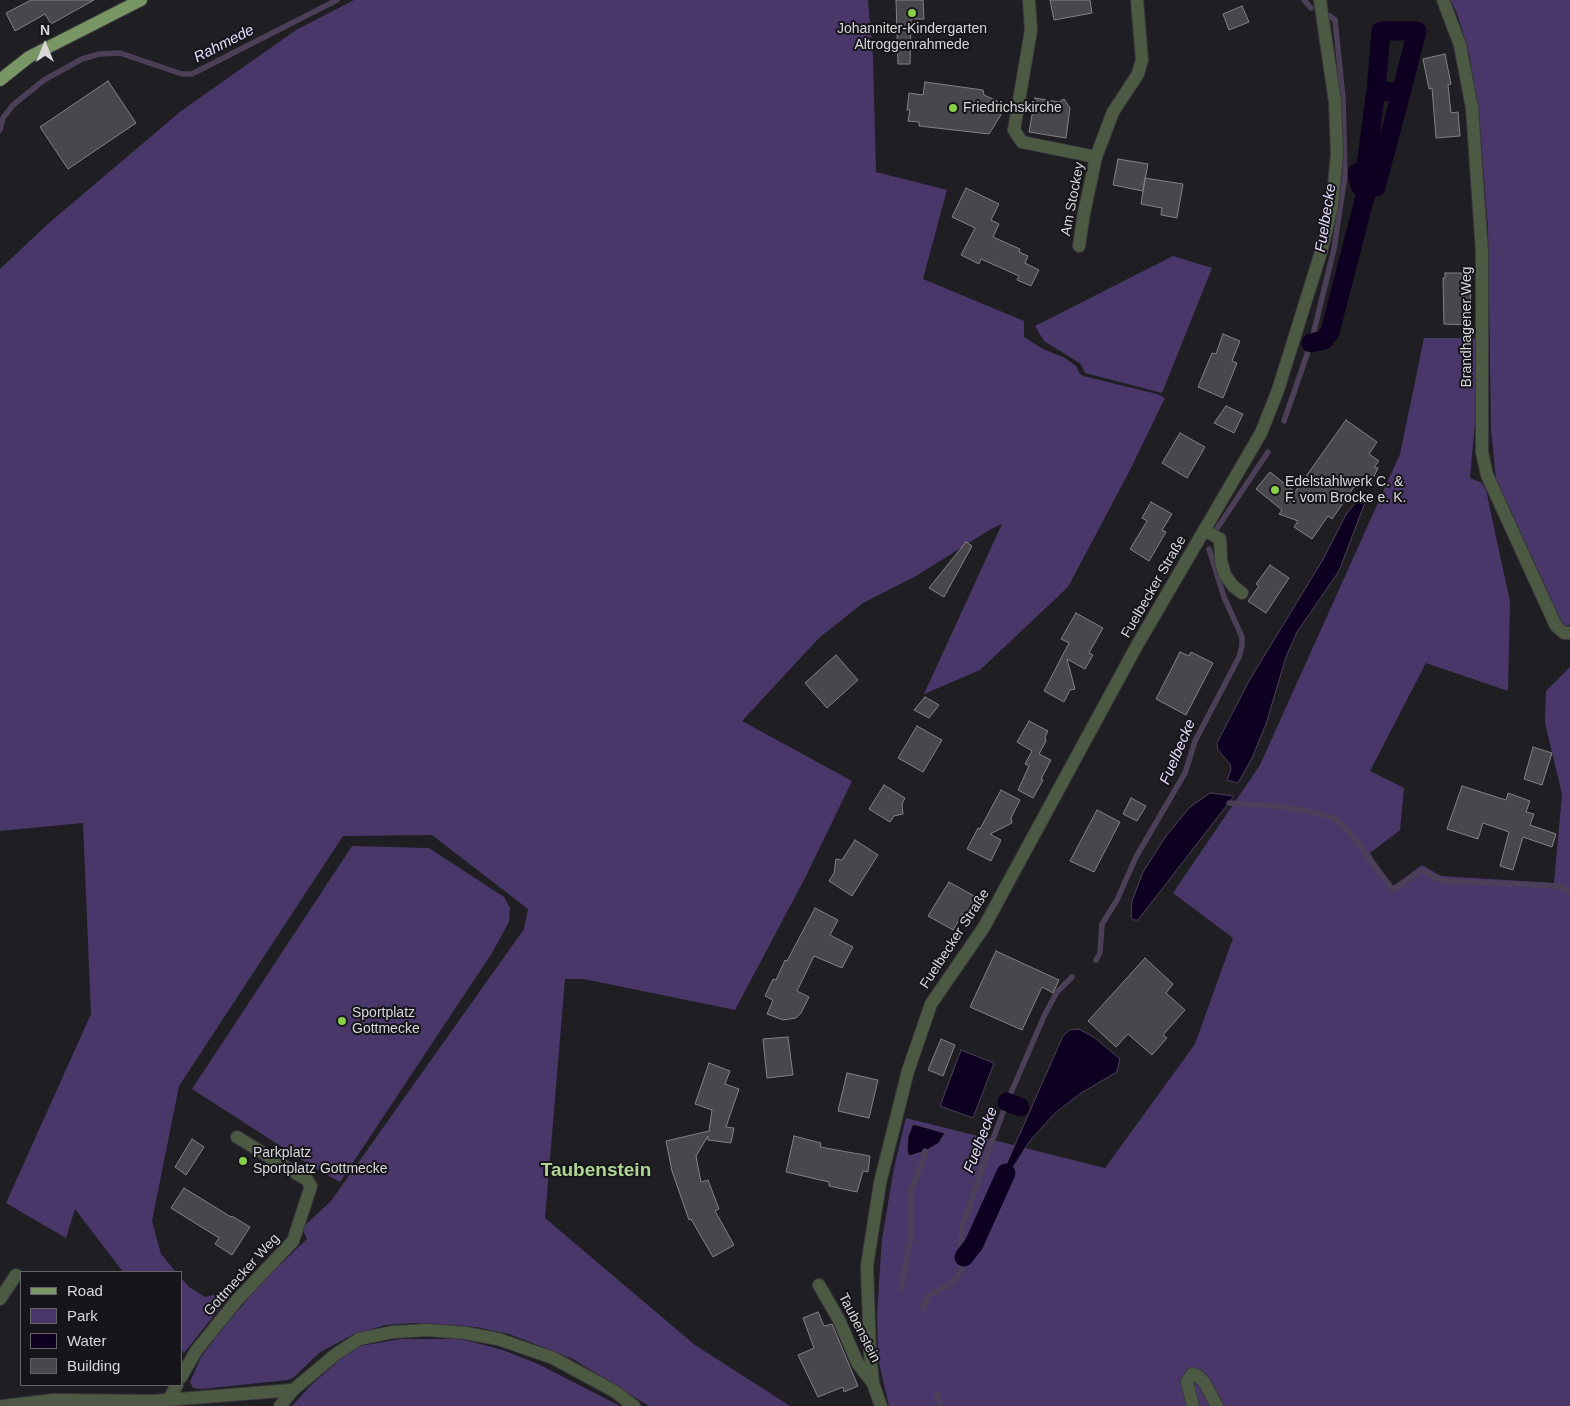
<!DOCTYPE html>
<meta charset="utf-8">
<style>
body{margin:0}
#map{position:relative;width:1570px;height:1406px;overflow:hidden;background:#1f1e22;font-family:Helvetica,sans-serif}
canvas{display:block}
.legend{position:absolute;left:20px;top:1271px;width:162px;height:115px;box-sizing:border-box;background:#161519;border:1px solid #646366;margin:0;padding:6px 9px;list-style:none;font-size:15px;color:#d8d7da}
.legend li{display:flex;align-items:center;gap:10px;height:25px}
.legend b{width:25px;border:1px solid #646366}
.north{position:absolute;left:20px;top:20px;width:50px;height:50px;-webkit-text-stroke:4px #161519;paint-order:stroke;rotate:0deg;font-size:14px;font-weight:700;line-height:20px;text-align:center;color:#d8d7da}
.north::after{content:'';display:block;margin:auto;width:18px;height:22px;background:#d8d7da;clip-path:polygon(50% 0,100% 100%,50% 72%,0 100%)}
</style>
<div id="map">
<canvas width="1570" height="1406"></canvas>
<ul class="legend">
<li><b style="height:6px;background:#799665"></b>Road</li>
<li><b style="height:14px;background:#4a376a"></b>Park</li>
<li><b style="height:14px;background:#0e0021"></b>Water</li>
<li><b style="height:14px;background:#48474c"></b>Building</li>
</ul>
<div class="north">N</div>
</div>
<script>
const context = document.querySelector('canvas').getContext('2d');
context.lineJoin = 'round';
function paint(path, color) { context.fillStyle = color; context.fill(path, 'evenodd'); }
const toPath = rows => new Path2D(rows.map(r => 'M' + r).join(''));
function stroke(path, color, width, dash) { context.strokeStyle = color; context.lineWidth = width; context.lineCap = dash ? 'butt' : 'round'; context.setLineDash(dash || []); context.stroke(path); }
function drawText(font, color, halo, rows, align = 'center') {
  context.font = font + ' Helvetica,sans-serif'; context.lineWidth = 4; context.setLineDash([]); context.textBaseline = 'middle'; context.strokeStyle = halo; context.fillStyle = color; for (const [text, x, y, turn = 0] of rows) {
    context.save(); context.translate(x, y); context.rotate((+turn || 0) * Math.PI / 180); context.textAlign = isNaN(turn) ? turn : align; if (halo) context.strokeText(text, 0, 0); context.fillText(text, 0, 0); context.restore();
  }
}
const green = toPath([
 [354,0,868,0,873,58,876,172,947,190,923,279,1024,321,1024,337,1043,349,1065,358,1076,366,1080,374,1083,376,1157,394,1165,398,1130,470,1068,587,980,670,924,694,1002,524,991,529,916,576,863,603,819,638,742,721,852,781,805,878,735,1010,584,979,565,979,545,1218,695,1345,790,1406,649,1406,573,1359,509,1334,476,1327,414,1323,386,1325,352,1335,319,1353,294,1377,288,1380,202,1389,193,1388,190,1382,201,1357,228,1322,264,1280,307,1239,302,1228,331,1201,524,929,528,909,432,835,343,836,179,1086,152,1221,161,1254,176,1272,123,1272,75,1209,66,1238,6,1203,91,1014,83,823,0,831,0,269,49,223,181,111,296,30],
 [1450,0,1570,0,1570,625,1565,626,1551,608,1550,596,1496,480,1491,430,1488,228,1479,115,1469,53,1457,13],
 [1173,256,1212,268,1162,393,1085,373,1081,364,1044,341,1035,326],
 [1424,338,1475,338,1475,422,1470,478,1482,483,1486,490,1510,602,1508,691,1426,663,1370,771,1404,788,1400,830,1370,853,1392,887,1422,865,1441,876,1554,883,1562,794,1545,723,1546,691,1570,667,1570,1406,889,1406,878,1359,877,1314,882,1239,894,1168,906,1118,1105,1168,1195,1044,1233,938,1173,893,1260,765,1400,454],
 [352,846,429,848,504,897,510,908,509,922,492,953,340,1182,313,1167,192,1089],
 [181,1278,189,1287,205,1297,219,1294,219,1309,184,1353,181,1349],
 [401,1339,461,1339,503,1350,538,1364,620,1406,292,1406,310,1386,354,1347]
]);
const water = toPath([
 [1358,500,1366,500,1339,571,1297,632,1286,657,1266,724,1252,758,1238,783,1227,780,1231,770,1230,764,1218,750,1217,743,1249,681,1322,561,1347,513,1358,500],
 [1210,793,1234,796,1138,920,1133,920,1131,916,1132,901,1143,872,1166,836,1190,807,1210,793],
 [1079,1029,1095,1038,1120,1059,1117,1072,1081,1093,1054,1114,1029,1142,1009,1174,1003,1172,1063,1036,1069,1030,1079,1029],
 [961,1050,994,1063,973,1118,940,1106,961,1050],
 [913,1124,945,1133,939,1143,925,1151,909,1156,907,1151,908,1136,913,1124]
]);
const stream = toPath([
 [1304,0,1311,8],
 [0,130,3,118,13,105,44,80,82,59,99,54,120,53,182,74,192,74,337,0],
 [1284,421,1311,343,1334,249,1345,175,1343,98,1335,20,1330,16],
 [1216,530,1268,452],
 [1229,803,1284,807,1317,813,1337,820,1350,833,1393,890,1421,870,1443,881,1559,886,1570,892],
 [1096,960,1100,953,1102,924,1117,900,1136,857,1185,773,1195,741,1239,657,1242,646,1242,637,1224,597,1209,549],
 [901,1288,911,1235,911,1190,924,1158,925,1151],
 [923,1309,928,1296,953,1282,961,1271,964,1257,961,1248,962,1228,985,1160,1007,1102,1045,1014,1057,992,1072,977],
 [937,1394,940,1406]
]);
const canal = toPath([
 [1381,31,1417,31,1401,93,1376,90,1381,31],
 [1311,343,1324,340,1330,332,1368,185,1360,186,1357,173,1365,173,1376,90,1401,93,1376,187,1368,185],
 [1007,1102,1020,1107],
 [964,1257,974,1244,1006,1173]
]);
const building = toPath([
 [31,0,94,0,51,24,45,14,15,31,6,13,31,0],
 [896,0,923,0,924,19,911,19,910,64,898,64,896,0],
 [1050,0,1090,0,1092,13,1054,20,1050,0],
 [1242,6,1249,22,1229,30,1223,14,1242,6],
 [1445,54,1451,84,1448,85,1451,113,1458,112,1460,136,1436,138,1432,88,1429,89,1423,59,1445,54],
 [108,81,136,123,68,169,40,127,108,81],
 [925,82,983,90,984,95,997,101,1002,113,989,134,919,126,919,122,908,121,910,110,907,110,909,93,923,95,925,82],
 [1035,98,1059,102,1064,99,1070,108,1066,138,1029,132,1035,98],
 [1118,159,1148,164,1143,191,1113,185,1118,159],
 [1145,178,1183,184,1177,218,1161,215,1162,208,1141,204,1145,178],
 [966,188,999,204,991,220,999,224,993,237,1020,249,1019,252,1028,256,1025,263,1039,270,1031,286,1017,280,1019,276,981,259,979,264,961,255,975,228,952,217,966,188],
 [1445,273,1462,273,1461,278,1471,278,1470,325,1444,324,1443,278,1445,278,1445,273],
 [1223,334,1240,341,1232,361,1237,363,1223,398,1198,387,1212,353,1216,354,1223,334],
 [1226,406,1243,414,1234,433,1214,423,1226,406],
 [1346,420,1377,442,1369,454,1379,461,1374,467,1378,468,1370,485,1360,478,1332,519,1328,516,1312,539,1294,527,1298,521,1279,514,1282,510,1256,489,1270,472,1295,492,1346,420],
 [1180,433,1205,447,1187,478,1162,463,1180,433],
 [1151,502,1172,514,1162,530,1166,532,1149,561,1130,549,1147,521,1142,518,1151,502],
 [966,542,972,546,944,597,929,588,966,542],
 [1270,565,1289,578,1266,613,1248,601,1259,586,1256,584,1270,565],
 [1076,613,1103,628,1089,653,1093,655,1085,669,1067,659,1075,689,1070,690,1064,702,1044,691,1069,643,1061,639,1076,613],
 [1180,652,1189,656,1191,652,1213,663,1186,715,1156,699,1180,652],
 [836,655,858,680,827,708,805,683,836,655],
 [925,697,939,705,929,718,914,710,925,697],
 [1029,721,1048,731,1045,737,1046,741,1039,754,1051,760,1041,779,1043,780,1033,798,1018,790,1029,766,1025,764,1032,751,1017,742,1029,721],
 [917,726,942,740,923,772,898,758,917,726],
 [1533,747,1552,753,1542,785,1524,779,1533,747],
 [884,785,905,798,902,804,903,814,894,816,890,822,869,809,884,785],
 [1462,786,1506,800,1508,793,1530,801,1526,812,1534,814,1530,825,1556,834,1552,847,1523,837,1513,870,1500,866,1509,832,1483,823,1478,839,1447,829,1462,786],
 [1001,790,1020,800,1011,818,1012,823,990,834,1001,840,991,861,967,849,978,828,980,829,1001,790],
 [1131,798,1146,806,1137,821,1123,814,1131,798],
 [1097,810,1120,822,1094,872,1070,861,1097,810],
 [855,840,878,855,852,896,829,881,834,873,836,859,842,860,855,840],
 [949,882,976,897,966,915,963,913,953,930,928,916,949,882],
 [815,908,838,920,830,935,853,947,842,968,814,956,797,991,809,997,801,1013,796,1018,783,1020,767,1014,773,1000,765,996,773,979,776,980,785,960,787,961,815,908],
 [996,951,1059,980,1053,993,1042,987,1022,1030,970,1007,996,951],
 [1145,958,1173,984,1166,993,1185,1010,1163,1035,1167,1038,1152,1055,1128,1034,1116,1047,1088,1021,1145,958],
 [788,1037,793,1075,767,1078,763,1039,788,1037],
 [941,1039,955,1045,943,1076,928,1070,941,1039],
 [709,1063,730,1071,725,1084,739,1089,726,1127,734,1128,731,1143,708,1140,708,1136,696,1156,701,1182,708,1180,719,1209,715,1211,734,1245,713,1257,691,1219,689,1220,672,1171,666,1141,709,1131,712,1110,695,1104,709,1063],
 [847,1073,878,1080,869,1118,838,1111,847,1073],
 [794,1136,821,1143,820,1147,870,1156,868,1172,863,1171,857,1192,829,1186,829,1182,786,1172,794,1136],
 [192,1139,204,1147,186,1175,175,1167,192,1139],
 [184,1188,231,1217,232,1216,250,1227,232,1255,215,1244,219,1238,171,1208,184,1188],
 [818,1312,824,1326,832,1324,858,1386,844,1392,843,1387,818,1397,798,1355,814,1348,803,1318,818,1312]
]);
const minor = toPath([
 [1029,0,1031,30,1014,130,1022,142,1096,157],
 [1443,0,1460,45,1472,108,1482,252,1482,452,1487,475,1556,626,1564,633,1570,633],
 [1079,246,1084,213,1096,157,1113,112,1138,74,1142,60,1137,0],
 [1204,530,1220,539,1221,561,1225,575,1233,586,1242,593],
 [819,1285,839,1320,858,1364,873,1383],
 [0,1299,16,1275],
 [181,1377,196,1351,238,1299,293,1241,311,1186,307,1180,237,1137],
 [169,1399,177,1385],
 [3,1406,53,1400,154,1401,293,1390],
 [280,1406,293,1390,336,1354,359,1339,393,1332,428,1330,465,1333,498,1339,553,1358,614,1391,634,1406],
 [881,1406,873,1383,870,1354,867,1266,880,1183,908,1071,931,1004,984,927,1136,647,1261,433,1278,390,1321,252,1332,206,1337,154,1335,102,1320,0],
 [1193,1406,1187,1382,1192,1374,1198,1376,1204,1382,1217,1406]
]);
const major = toPath([
 [0,80,29,57,141,0]
]);
const markers = [
 [912,13,5,"#88cf4a"],
 [953,108,5,"#88cf4a"],
 [1275,490,5,"#88cf4a"],
 [342,1021,5,"#88cf4a"],
 [243,1161,5,"#88cf4a"]
];
const poiNames = [
 ["Johanniter-Kindergarten",912,29,"center"],
 ["Altroggenrahmede",912,45,"center"],
 ["Friedrichskirche",963,108],
 ["Edelstahlwerk C. &",1285,482],
 ["F. vom Brocke e. K.",1285,498],
 ["Sportplatz",352,1013],
 ["Gottmecke",352,1029],
 ["Parkplatz",253,1153],
 ["Sportplatz Gottmecke",253,1169]
];
const streetNames = [
 ["Am Stockey",1073,199,-79],
 ["Brandhagener Weg",1467,327,-90],
 ["Fuelbecker Straße",1154,587,-60],
 ["Fuelbecker Straße",955,939,-57],
 ["Gottmecker Weg",242,1275,-48],
 ["Taubenstein",859,1328,63]
];
const waterNames = [
 ["Rahmede",224,44,-27],
 ["Fuelbecke",1326,218,-81],
 ["Fuelbecke",1178,752,-67],
 ["Fuelbecke",981,1140,-69]
];
const districtNames = [
 ["Taubenstein",596,1171]
];
paint(green, '#4a376a');
paint(water, '#0e0021');
stroke(water, '#4b4058', 1);
stroke(stream, '#4b4058', 5.5);
stroke(canal, '#0e0021', 19);
paint(building, '#48474c');
stroke(building, '#838186', 1);
stroke(minor, '#39383c', 14);
stroke(major, '#39383c', 14);
stroke(minor, '#4c5a43', 12);
stroke(major, '#799665', 12);
for (const [x, y, r, color] of markers) { const dot = new Path2D(); dot.arc(x, y, r, 0, 2 * Math.PI); context.fillStyle = color; context.fill(dot); stroke(dot, '#161519', 2); }
drawText('14px', '#d8d7da', '#161519', poiNames, 'left');
drawText('14px', '#d8d7da', '#161519', streetNames);
drawText('italic 15px', '#e5dbfe', '#161519', waterNames);
drawText('bold 19px', '#aed692', '#161519', districtNames);
</script>
